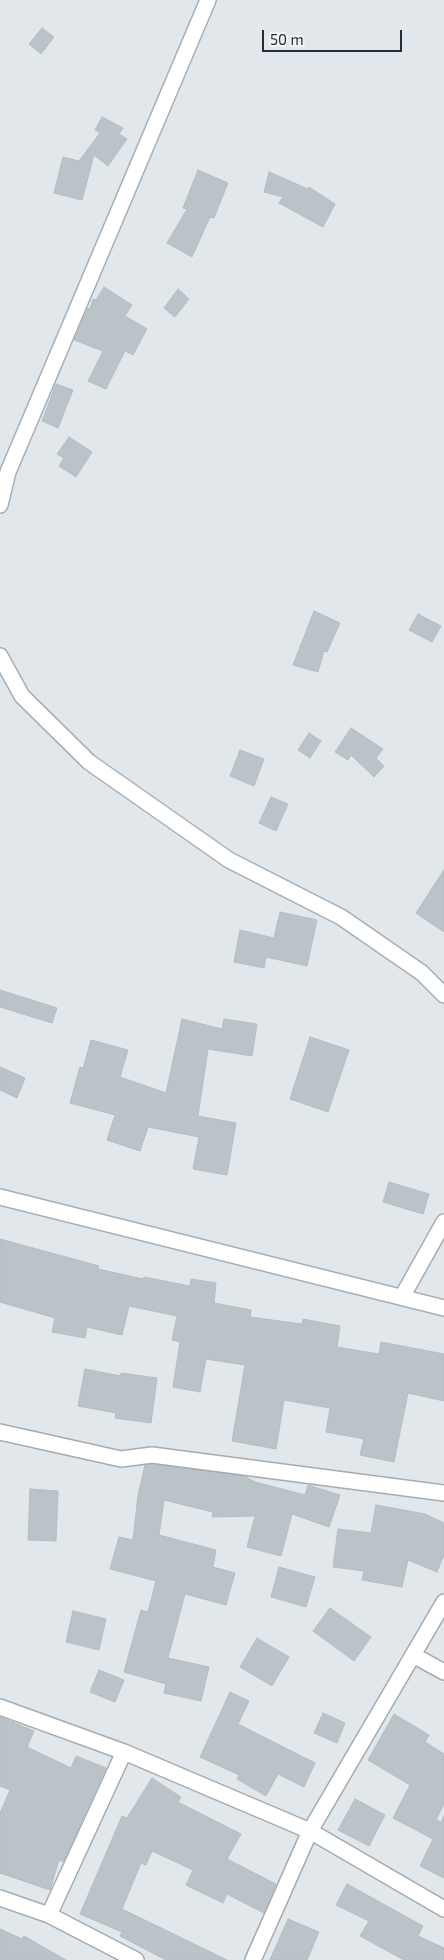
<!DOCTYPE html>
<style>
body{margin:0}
#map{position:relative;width:444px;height:1960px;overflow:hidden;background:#e1e7ea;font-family:"Exo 2",sans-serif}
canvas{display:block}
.scale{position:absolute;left:262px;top:30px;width:140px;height:22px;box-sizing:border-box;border:2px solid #232e39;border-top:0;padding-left:6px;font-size:15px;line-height:18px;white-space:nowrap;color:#232e39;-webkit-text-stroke:4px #f1f5f7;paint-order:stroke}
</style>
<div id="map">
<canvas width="444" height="1960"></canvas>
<div class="scale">50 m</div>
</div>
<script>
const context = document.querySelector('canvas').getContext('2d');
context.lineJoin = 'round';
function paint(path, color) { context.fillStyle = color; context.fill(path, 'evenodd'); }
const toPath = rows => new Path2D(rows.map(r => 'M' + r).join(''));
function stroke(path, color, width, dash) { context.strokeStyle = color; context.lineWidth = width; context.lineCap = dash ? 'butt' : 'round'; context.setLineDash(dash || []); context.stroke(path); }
const building = toPath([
 [42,28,54,37,41,54,29,44,42,28],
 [102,117,123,128,119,134,127,139,108,166,94,155,82,200,54,193,63,157,79,161,100,133,95,130,102,117],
 [198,170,228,183,214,218,210,217,192,257,167,243,187,209,183,208,198,170],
 [269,172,308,189,309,187,335,204,323,227,279,203,283,197,264,192,269,172],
 [104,287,132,305,125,316,147,329,133,355,125,351,106,389,88,381,103,351,74,340,88,308,90,309,93,299,96,300,104,287],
 [178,289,189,299,175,317,164,308,178,289],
 [56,384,73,390,58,428,42,421,56,384],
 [69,437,92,452,76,477,59,466,64,458,57,454,69,437],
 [314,611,340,623,327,652,324,651,318,672,293,665,314,611],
 [418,614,441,626,432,642,409,630,418,614],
 [351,728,383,749,376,758,384,766,374,777,351,755,348,760,335,752,351,728],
 [309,733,321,741,310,758,298,750,309,733],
 [240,750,264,759,254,786,230,776,240,750],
 [271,797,288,804,276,831,259,823,271,797],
 [444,870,444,932,416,913,444,870],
 [280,912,317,920,307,966,266,957,264,968,234,962,240,930,274,938,280,912],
 [0,990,57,1008,52,1023,0,1007,0,990],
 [182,1019,222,1029,224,1019,257,1024,252,1056,208,1049,198,1116,236,1123,227,1175,193,1169,199,1137,148,1127,140,1151,107,1140,115,1115,70,1103,80,1067,83,1068,91,1040,128,1050,120,1077,166,1093,182,1019],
 [310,1037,349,1050,328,1112,290,1099,310,1037],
 [0,1067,25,1078,17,1098,0,1090,0,1067],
 [389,1182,429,1194,423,1214,383,1202,389,1182],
 [0,1239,99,1266,98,1269,143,1279,144,1277,190,1286,191,1279,216,1283,214,1303,251,1310,250,1317,302,1324,303,1319,340,1326,337,1347,379,1354,381,1342,444,1354,444,1401,408,1393,394,1462,360,1455,364,1439,326,1432,330,1408,284,1400,276,1449,232,1441,245,1365,206,1359,200,1392,173,1387,180,1342,172,1340,177,1316,129,1306,122,1335,87,1327,85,1338,52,1332,55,1318,0,1302,0,1239],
 [85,1369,121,1376,121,1373,157,1378,151,1423,115,1418,116,1413,78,1406,85,1369],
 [152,1464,244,1476,255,1482,305,1495,308,1485,340,1495,329,1527,292,1514,281,1556,247,1547,255,1516,212,1517,213,1512,164,1500,159,1535,216,1550,213,1567,235,1573,226,1605,185,1594,168,1658,209,1667,201,1701,164,1693,166,1684,124,1672,141,1610,148,1612,156,1581,110,1569,119,1537,133,1540,138,1495,145,1465,152,1464],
 [30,1489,58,1491,56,1541,28,1540,30,1489],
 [376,1505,425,1514,444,1523,444,1555,437,1572,408,1560,402,1587,362,1580,364,1571,333,1567,338,1529,371,1533,376,1505],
 [279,1567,315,1577,306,1607,271,1597,279,1567],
 [330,1608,371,1637,354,1661,313,1631,330,1608],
 [73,1611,106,1619,99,1650,66,1642,73,1611],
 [257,1638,289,1657,272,1686,240,1667,257,1638],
 [99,1670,124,1680,115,1702,90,1692,99,1670],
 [230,1692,249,1701,238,1724,315,1763,304,1787,278,1774,266,1796,237,1779,239,1775,200,1757,230,1692],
 [323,1713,345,1723,337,1743,314,1733,323,1713],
 [394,1714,429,1735,425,1742,444,1754,444,1804,436,1820,441,1822,444,1816,444,1878,420,1866,433,1839,393,1818,410,1785,368,1760,394,1714],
 [0,1717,34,1731,27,1747,71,1768,76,1756,106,1768,63,1862,59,1860,50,1890,0,1873,0,1813,10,1790,0,1786,0,1717],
 [152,1778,181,1797,178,1802,241,1834,227,1859,276,1884,264,1913,227,1894,223,1903,186,1885,193,1870,152,1851,146,1865,141,1863,122,1909,227,1960,166,1960,120,1936,122,1932,80,1914,122,1816,127,1818,152,1778],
 [355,1799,385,1815,369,1846,338,1830,355,1799],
 [347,1884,423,1926,418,1936,444,1948,444,1960,404,1960,360,1936,369,1921,336,1905,347,1884],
 [288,1919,319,1932,307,1960,270,1960,288,1919],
 [0,1929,22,1939,24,1936,66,1960,0,1960,0,1929]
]);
const street = toPath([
 [0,1432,121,1459,152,1455,444,1493],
 [413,1655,444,1672],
 [0,1707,124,1752,310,1831,444,1909],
 [0,1898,49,1915,136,1960],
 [49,1915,124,1752],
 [253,1960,310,1831,444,1602]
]);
const secondary = toPath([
 [0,505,8,472,208,0],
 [0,656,22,696,89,762,229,860,341,917,422,973,444,995],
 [0,1197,444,1308],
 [402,1297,444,1222]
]);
paint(building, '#bac3c8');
stroke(building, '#b4bdc3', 1);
stroke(street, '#a4acb1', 18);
stroke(secondary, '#a4afb8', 18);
stroke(street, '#fff', 15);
stroke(secondary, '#fff', 15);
</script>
